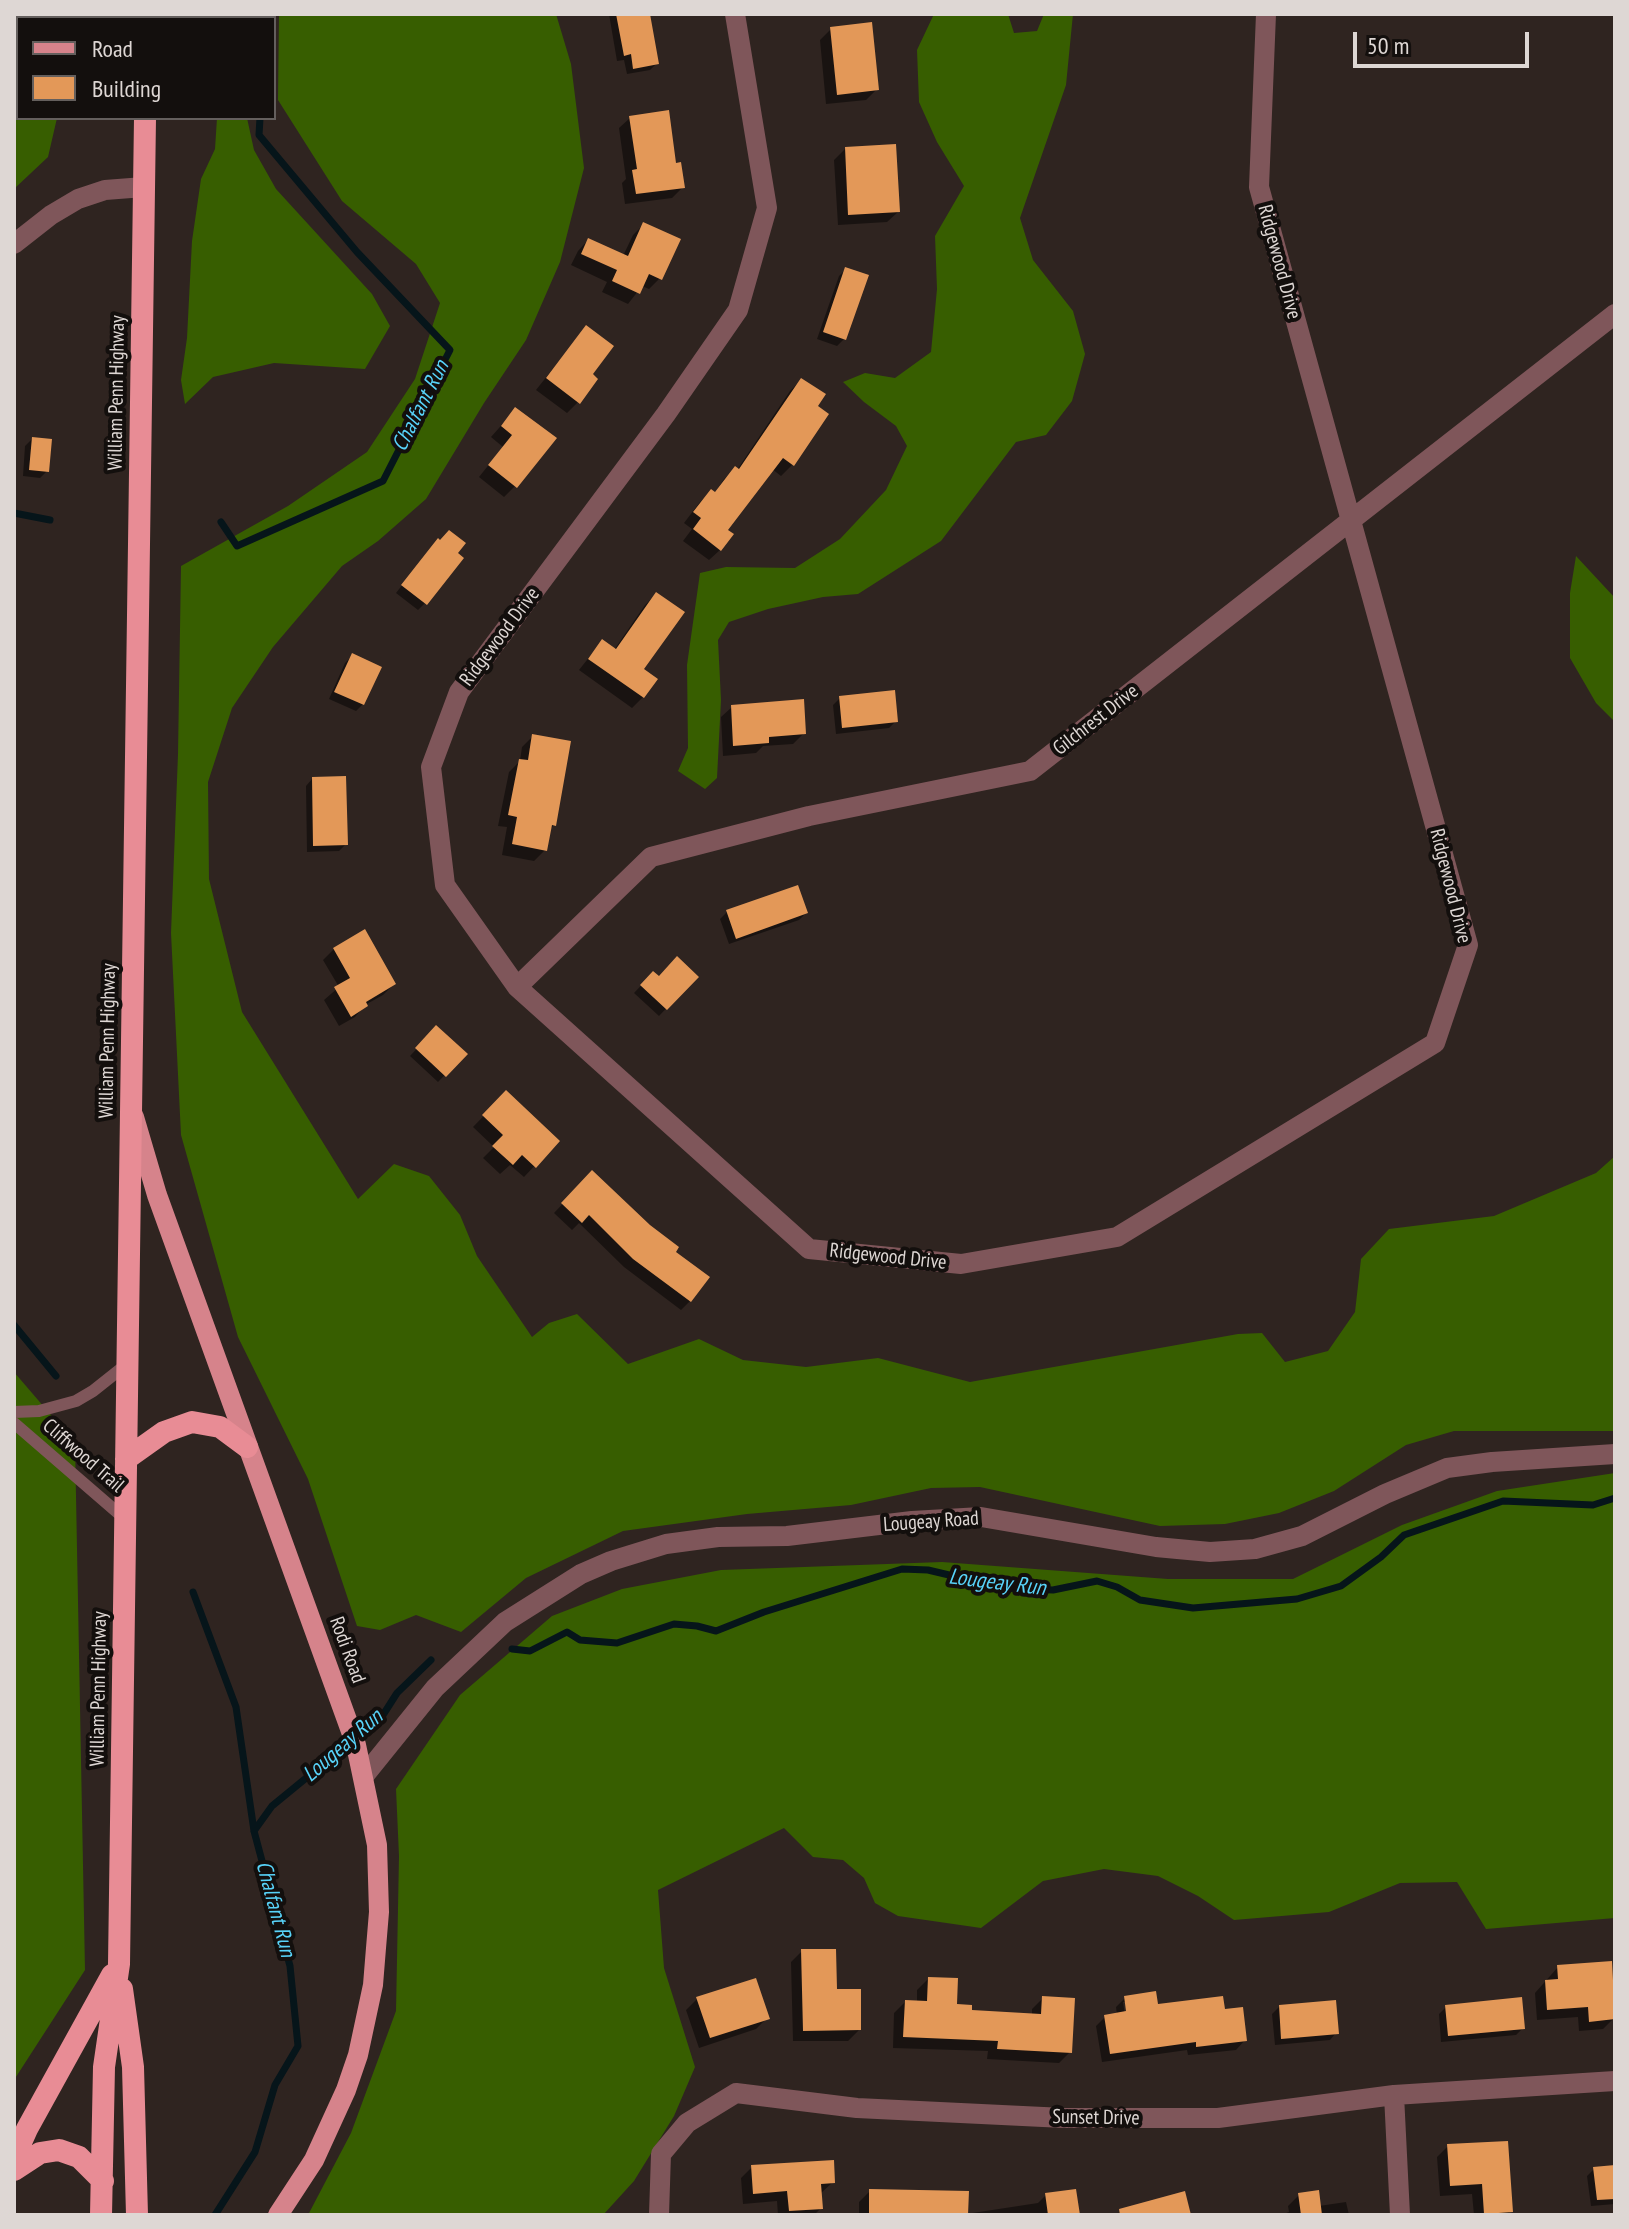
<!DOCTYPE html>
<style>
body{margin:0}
#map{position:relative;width:1629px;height:2229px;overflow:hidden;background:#2f2420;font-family:"PT Sans Narrow",sans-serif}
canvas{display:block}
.frame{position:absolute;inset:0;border:16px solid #ded7d4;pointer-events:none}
.legend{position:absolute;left:16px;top:16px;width:260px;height:104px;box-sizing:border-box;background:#130f0d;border:2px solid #645f5d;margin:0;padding:10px 14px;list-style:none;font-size:24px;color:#ded7d4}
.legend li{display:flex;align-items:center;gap:16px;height:40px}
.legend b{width:40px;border:2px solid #645f5d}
.scale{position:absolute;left:1353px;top:32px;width:176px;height:36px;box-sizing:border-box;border:4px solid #ded7d4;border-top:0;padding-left:10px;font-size:24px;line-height:28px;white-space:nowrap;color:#ded7d4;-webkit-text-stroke:6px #130f0d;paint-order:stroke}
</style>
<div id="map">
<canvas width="1629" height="2229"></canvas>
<div class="frame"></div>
<ul class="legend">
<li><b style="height:10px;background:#d6838b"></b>Road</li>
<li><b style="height:22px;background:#e39858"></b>Building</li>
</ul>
<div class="scale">50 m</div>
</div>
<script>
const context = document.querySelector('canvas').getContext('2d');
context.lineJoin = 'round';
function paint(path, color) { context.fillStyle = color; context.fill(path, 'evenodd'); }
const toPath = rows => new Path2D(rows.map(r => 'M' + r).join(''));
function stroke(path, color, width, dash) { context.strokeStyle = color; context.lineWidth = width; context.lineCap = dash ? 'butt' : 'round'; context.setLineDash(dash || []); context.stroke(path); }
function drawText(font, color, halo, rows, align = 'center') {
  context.font = font + ' "PT Sans Narrow",sans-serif'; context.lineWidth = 8; context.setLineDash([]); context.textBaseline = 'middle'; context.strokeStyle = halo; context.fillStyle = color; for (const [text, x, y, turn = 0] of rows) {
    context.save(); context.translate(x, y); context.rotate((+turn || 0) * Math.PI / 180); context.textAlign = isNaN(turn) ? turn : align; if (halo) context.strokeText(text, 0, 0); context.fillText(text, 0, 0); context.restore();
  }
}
const forest = toPath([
 [14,14,72,14,72,18,18,18,18,118,57,118,48,157,14,189],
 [279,14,556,14,571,64,584,168,560,262,526,340,484,403,426,499,378,541,342,566,273,647,232,708,208,782,209,879,242,1012,358,1199,394,1164,429,1176,460,1215,477,1256,532,1337,549,1323,577,1314,628,1364,699,1339,743,1360,806,1367,878,1358,970,1382,1238,1334,1262,1333,1285,1362,1328,1351,1355,1312,1361,1259,1389,1229,1494,1216,1596,1173,1615,1156,1615,1431,1454,1431,1406,1445,1334,1491,1279,1513,1225,1524,1160,1526,980,1487,931,1488,851,1505,747,1514,623,1531,526,1578,461,1632,416,1615,380,1630,357,1626,308,1479,238,1337,181,1135,171,933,178,754,181,566,288,506,367,452,415,379,440,303,416,264,342,201,278,100],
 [934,14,1008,14,1014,33,1037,31,1044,14,1073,14,1066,85,1020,218,1033,260,1073,311,1085,354,1072,401,1046,435,1016,442,941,541,858,594,823,597,768,609,729,622,718,640,721,700,717,778,705,789,678,771,688,748,687,665,700,573,726,567,795,568,840,539,886,490,907,446,896,426,864,402,843,382,865,373,895,378,931,352,937,289,935,236,964,186,937,142,919,102,917,50],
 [217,118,247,118,254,150,276,189,372,294,390,326,365,369,274,363,213,377,185,404,181,380,187,338,192,241,201,179,215,149],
 [1576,556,1615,598,1615,722,1596,703,1570,658,1570,593],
 [14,1372,75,1443,85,1970,14,2080],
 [1615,1473,1615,1918,1486,1929,1457,1882,1400,1883,1329,1912,1234,1920,1198,1896,1158,1876,1104,1869,1043,1881,981,1928,898,1916,875,1903,864,1878,843,1860,813,1857,784,1828,658,1890,664,1968,695,2067,674,2116,634,2181,603,2215,308,2215,351,2133,396,2011,399,1856,396,1789,460,1695,552,1616,622,1589,721,1570,942,1562,1168,1579,1293,1579,1402,1525,1497,1491]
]);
const shadow = toPath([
 [609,14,648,14,657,63,650,70,627,74,624,60,617,61],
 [831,29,877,89,866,100,826,104,820,40],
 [630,118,683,187,672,198,625,204,622,183,626,179,619,128],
 [845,149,898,212,887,222,838,225,834,160],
 [644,224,660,278,649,289,642,286,628,304,602,292,607,282,571,265,578,251,588,240,623,256,633,235],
 [846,269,844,339,837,346,817,339,839,276],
 [586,327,578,402,567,413,536,390],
 [801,380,815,406,826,414,792,465,781,476,772,469,725,530,720,550,709,560,683,541,692,529,684,523,700,502,711,491,714,494,724,479,735,469,737,470,790,391],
 [515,410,515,486,504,497,479,477,503,447,491,437],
 [32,439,47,471,40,478,23,476,25,446],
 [431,548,425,603,418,610,396,593],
 [656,594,642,670,643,697,632,708,579,670,602,641,614,650,645,605],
 [352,656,363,704,356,711,329,699,345,663],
 [840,698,896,721,889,728,836,734,833,705],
 [732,707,804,733,793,744,763,746,756,753,723,756,721,717],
 [533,736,554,825,549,830,545,850,534,861,502,855,507,827,498,826,509,772,520,761,522,747],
 [312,779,346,844,339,851,307,852,306,786],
 [727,912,806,913,799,920,729,944,720,919],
 [334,949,394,984,383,995,365,1005,355,1017,339,1026,324,1000,339,987,323,960],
 [653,973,659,978,696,977,659,1016,634,993],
 [437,1027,465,1054,438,1082,410,1056],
 [506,1093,558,1141,524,1177,510,1165,500,1174,483,1158,494,1147,473,1127],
 [592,1173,673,1252,690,1301,681,1310,624,1267,579,1223,572,1230,554,1213],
 [802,1951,859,2030,848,2041,793,2041,791,1962],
 [1558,1967,1614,2018,1603,2029,1579,2031,1578,2017,1537,2020,1535,1993],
 [928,1979,955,2006,970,2012,1032,2015,1032,2009,1043,1998,1070,2052,1059,2063,987,2059,988,2051,893,2048,894,2013,905,2002,917,2003,917,1990],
 [1125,1998,1157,2006,1224,2011,1245,2040,1236,2050,1188,2055,1187,2050,1102,2062,1096,2026,1105,2017,1117,2015,1116,2007],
 [1123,2002,1127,2002,1126,2022],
 [697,1999,767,2018,756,2029,699,2048,686,2010],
 [1279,2007,1336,2033,1330,2040,1275,2045,1272,2014],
 [1446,2007,1523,2028,1516,2035,1441,2042,1439,2014],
 [1448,2146,1510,2212,1507,2215,1474,2215,1472,2194,1440,2196,1437,2157],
 [752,2167,833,2182,820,2194,821,2208,814,2215,778,2215,777,2201,743,2204,741,2178],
 [1615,2167,1615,2204,1591,2206,1587,2176,1594,2169],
 [870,2191,966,2214,1038,2203,1046,2195,1078,2215,859,2215,859,2202],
 [1299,2195,1319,2206,1346,2202,1349,2215,1281,2215,1289,2212,1288,2206]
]);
const stream = toPath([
 [262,18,263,14],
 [14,513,50,520],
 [221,522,237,546,383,481,450,350,357,252,259,135,260,118],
 [14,1325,56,1376],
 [193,1592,236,1707,254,1831,290,1966,298,2046,275,2085,255,2152,215,2215],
 [512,1649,530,1651,567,1632,580,1640,617,1643,674,1624,697,1626,716,1631,764,1612,902,1569,928,1570,1004,1588,1053,1590,1097,1581,1117,1587,1140,1600,1193,1608,1297,1599,1341,1586,1381,1557,1404,1535,1503,1501,1593,1505,1615,1498],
 [254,1831,272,1806,383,1715,397,1693,431,1660]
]);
const building = toPath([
 [616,14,650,14,659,64,633,69,631,54,624,56],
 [872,22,879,90,837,95,830,27],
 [669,110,676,163,681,162,685,188,636,194,632,170,637,169,629,116],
 [896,144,900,212,848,215,845,147],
 [643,222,681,239,662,280,649,274,640,294,612,281,617,270,581,254,588,238,628,256],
 [845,267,869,275,846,340,823,332],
 [586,325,614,346,593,374,598,379,580,404,546,378],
 [801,378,826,394,818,406,829,414,794,466,783,458,728,530,734,534,721,551,693,529,701,518,693,512,711,489,715,492,735,466,739,469],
 [515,407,557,438,517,488,488,465,512,435,501,426],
 [32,437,52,439,49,472,29,470],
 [449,530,466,543,458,553,464,558,427,605,401,585,438,538,440,540],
 [656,592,685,612,644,669,658,679,644,698,588,659,602,639,616,649],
 [352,653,382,667,364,705,334,692],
 [895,690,898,722,842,728,839,696],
 [804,699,806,734,769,737,769,743,733,746,731,705],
 [532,734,571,741,556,826,552,825,547,851,512,844,517,817,508,815,519,759,528,760],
 [346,776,348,845,313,846,312,777],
 [798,885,808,913,736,939,726,910],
 [365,929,396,984,366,1002,368,1006,351,1017,334,987,350,978,333,948],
 [677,956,699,977,667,1010,640,985,653,971,659,976],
 [436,1025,468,1054,446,1077,415,1048],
 [506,1090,560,1141,536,1168,522,1155,513,1165,492,1146,503,1135,482,1115],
 [592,1170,650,1225,679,1247,676,1252,710,1277,691,1302,633,1259,589,1215,582,1223,561,1203],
 [801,1949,836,1949,837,1989,861,1989,861,2030,803,2031],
 [1612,1961,1615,2019,1589,2022,1588,2007,1547,2010,1545,1980,1558,1979,1557,1965],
 [928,1977,958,1978,957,2004,972,2005,972,2010,1041,2014,1042,1996,1075,1998,1072,2053,997,2049,998,2041,903,2037,905,2000,927,2001],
 [756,1978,770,2019,710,2038,696,1997],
 [1156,1991,1158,2004,1223,1996,1225,2009,1243,2007,1247,2041,1196,2047,1196,2042,1110,2054,1104,2015,1126,2011,1124,1996],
 [1522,1997,1525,2029,1448,2036,1445,2005],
 [1336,2000,1339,2034,1281,2039,1279,2005],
 [1508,2141,1513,2212,1484,2214,1482,2184,1450,2186,1447,2144],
 [834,2160,835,2183,821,2184,823,2209,789,2211,787,2191,753,2194,751,2165],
 [1615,2165,1615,2199,1597,2200,1593,2167],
 [869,2189,969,2191,968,2215,869,2215],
 [1076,2189,1080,2215,1048,2215,1045,2193],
 [1319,2190,1322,2215,1301,2215,1298,2193],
 [1185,2191,1191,2215,1120,2215,1119,2209]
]);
const service = toPath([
 [14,1412,39,1411,76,1401,93,1391,127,1364],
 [14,1423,125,1519]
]);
const minor = toPath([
 [735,14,767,208,738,310,666,414,459,692,431,767,445,885,517,987,809,1249,961,1264,1117,1237,1435,1043,1468,945,1259,187,1266,14],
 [14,244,51,215,78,199,105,190,144,187],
 [517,987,651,857,809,816,1030,771,1615,314],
 [1394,2095,1400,2215],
 [659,2215,661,2154,687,2123,736,2093,857,2108,1064,2118,1218,2118,1394,2095,1615,2081]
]);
const tertiary = toPath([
 [364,1776,435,1688,505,1622,581,1574,611,1561,666,1544,718,1537,787,1536,912,1521,981,1517,1156,1547,1210,1552,1255,1549,1302,1536,1385,1494,1447,1468,1492,1462,1615,1454]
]);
const primary = toPath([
 [134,1117,157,1195,356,1745,377,1845,379,1912,376,1948,373,1985,358,2055,346,2090,314,2160,278,2215]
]);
const trunk = toPath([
 [147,18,147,14],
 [126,1459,164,1432,192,1422,220,1427,247,1447],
 [122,1989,133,2067,137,2215],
 [14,2158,27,2129,112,1975],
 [14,2170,40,2153,59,2150,79,2157,103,2181],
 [101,2215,104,2067,119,1964,145,118]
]);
const streetNames = [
 ["Ridgewood Drive",1279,262,75],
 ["William Penn Highway",117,393,-89],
 ["Ridgewood Drive",500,637,-53],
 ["Gilchrest Drive",1096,720,-38],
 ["Ridgewood Drive",1450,886,76],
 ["William Penn Highway",108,1041,-89],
 ["Ridgewood Drive",888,1257,6],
 ["Cliffwood Trail",83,1456,41],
 ["Lougeay Road",931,1522,-4],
 ["Rodi Road",347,1650,70],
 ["William Penn Highway",99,1689,-89],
 ["Sunset Drive",1096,2118,1]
];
const waterNames = [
 ["Chalfant Run",421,406,-63],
 ["Lougeay Run",997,1583,7],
 ["Lougeay Run",343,1746,-41],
 ["Chalfant Run",275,1909,75]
];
paint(forest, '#375e00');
paint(shadow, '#0007');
stroke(stream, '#06151a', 7);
paint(building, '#e39858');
stroke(service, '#7f565a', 12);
stroke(minor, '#7f565a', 20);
stroke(tertiary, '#7f565a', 20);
stroke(primary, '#d6838b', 20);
stroke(trunk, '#e88c95', 22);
drawText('20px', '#ded7d4', '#130f0d', streetNames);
drawText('italic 22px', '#58d3f9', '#130f0d', waterNames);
</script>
